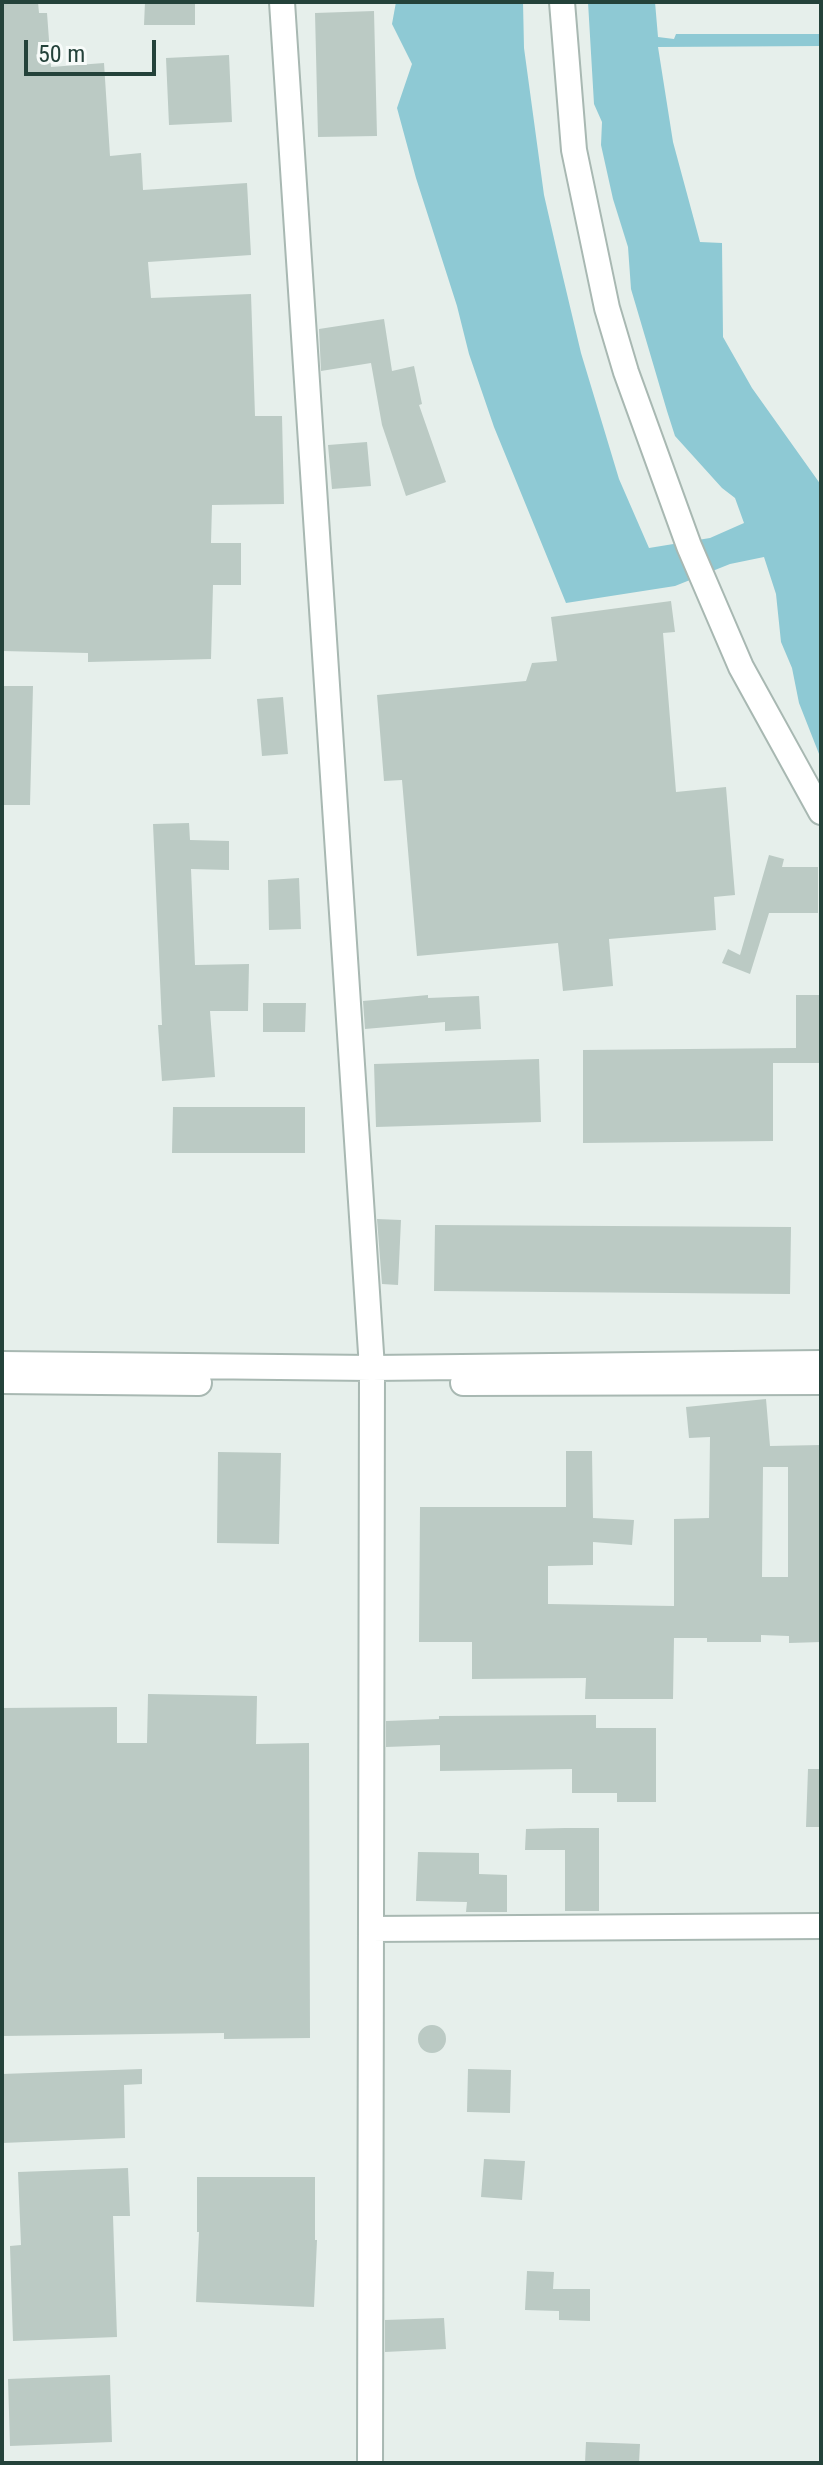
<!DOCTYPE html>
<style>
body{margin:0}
#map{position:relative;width:823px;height:2465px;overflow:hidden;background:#e6efeb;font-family:"Roboto Condensed",sans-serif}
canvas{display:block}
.frame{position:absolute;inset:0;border:4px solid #24423a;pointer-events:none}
.scale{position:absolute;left:24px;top:40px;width:132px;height:36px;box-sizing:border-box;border:4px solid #24423a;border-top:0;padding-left:10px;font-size:24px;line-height:28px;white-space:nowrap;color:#24423a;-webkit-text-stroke:6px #f7fbf9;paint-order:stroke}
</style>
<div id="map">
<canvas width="823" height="2465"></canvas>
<div class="frame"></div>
<div class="scale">50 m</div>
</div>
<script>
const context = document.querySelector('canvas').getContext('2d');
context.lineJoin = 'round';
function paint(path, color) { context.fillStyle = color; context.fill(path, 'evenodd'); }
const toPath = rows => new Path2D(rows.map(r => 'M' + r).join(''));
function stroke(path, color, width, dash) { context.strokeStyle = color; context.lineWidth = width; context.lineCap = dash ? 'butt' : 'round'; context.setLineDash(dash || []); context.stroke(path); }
const water = toPath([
 [396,2,523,2,524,48,544,195,558,256,581,353,619,479,649,548,710,538,744,523,735,498,722,488,675,436,667,411,631,289,628,247,613,199,601,145,602,122,594,104,588,2,655,2,658,37,674,39,676,34,821,34,821,46,658,47,673,142,700,242,722,243,723,337,752,388,821,485,821,759,799,703,792,668,781,642,776,594,764,557,730,564,675,586,566,603,494,427,469,354,457,306,416,178,397,108,412,64,392,24]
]);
const building = toPath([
 [2,2,38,2,39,13,47,13,51,67,104,63,110,156,141,153,143,190,247,183,251,255,148,262,151,298,251,294,255,416,282,416,284,504,212,505,211,543,241,543,241,585,213,585,211,659,88,662,88,653,2,651],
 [145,2,195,2,195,25,144,25],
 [374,11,377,136,318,137,315,13],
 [229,55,232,122,169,125,166,58],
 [384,319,392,371,414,366,422,404,419,405,446,482,406,496,382,425,371,363,321,371,319,329],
 [367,442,371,486,332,489,328,445],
 [671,601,675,632,663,633,676,792,726,787,735,895,714,897,716,930,609,939,613,986,563,991,558,943,417,956,402,780,384,781,377,695,526,681,532,663,557,661,551,617],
 [2,686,33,686,30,805,2,805],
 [283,697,288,754,262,756,257,699],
 [189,823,190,840,229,841,229,870,191,869,195,965,249,964,248,1011,210,1011,215,1077,162,1081,158,1025,162,1025,153,824],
 [769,855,784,859,782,867,818,867,818,913,769,913,750,974,722,963,728,949,740,955],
 [299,878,301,929,269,930,268,880],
 [428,995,428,998,479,996,481,1029,445,1031,445,1022,365,1029,363,1001],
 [796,995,821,995,821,1063,773,1063,773,1141,583,1143,583,1050,796,1048],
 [263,1003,306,1003,305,1032,263,1032],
 [539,1059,541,1122,376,1127,374,1064],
 [173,1107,305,1107,305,1153,172,1153],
 [377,1219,401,1220,398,1285,382,1284],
 [435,1225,791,1227,790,1294,434,1291],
 [766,1399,770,1446,821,1445,821,1642,789,1643,789,1636,761,1635,761,1642,707,1642,707,1638,674,1638,673,1699,585,1699,586,1678,472,1679,472,1642,419,1642,420,1507,566,1507,566,1451,592,1451,593,1518,634,1520,632,1545,593,1542,593,1565,548,1566,548,1604,674,1606,674,1519,709,1518,710,1437,689,1438,686,1407],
 [763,1467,788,1467,788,1577,762,1577],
 [218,1452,281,1453,279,1544,217,1543],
 [148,1694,257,1696,256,1744,309,1743,310,2038,224,2039,224,2033,2,2036,2,1708,117,1707,117,1743,147,1743],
 [596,1715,596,1728,656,1728,656,1802,617,1802,617,1793,572,1793,572,1769,440,1771,440,1745,386,1747,386,1721,439,1719,439,1716],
 [808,1769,821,1769,821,1827,806,1827],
 [565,1828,599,1828,599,1911,565,1911,565,1850,525,1850,526,1829],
 [418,1852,479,1853,479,1874,507,1875,507,1912,466,1912,467,1902,416,1901],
 '418 2039a14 14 0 1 1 28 0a14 14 0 1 1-28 0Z',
 [142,2069,142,2084,124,2085,125,2138,2,2143,2,2074],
 [468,2069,511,2070,510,2113,467,2112],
 [484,2159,525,2161,522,2200,481,2197],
 [128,2168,130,2216,113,2216,117,2337,13,2341,10,2246,21,2245,18,2172],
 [197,2177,315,2177,315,2240,317,2240,314,2307,196,2302,199,2232,197,2232],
 [527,2271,554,2272,553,2289,590,2289,590,2321,559,2320,559,2311,525,2310],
 [444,2318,446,2349,385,2352,385,2320],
 [110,2375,112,2442,10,2446,8,2379],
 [586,2442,640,2444,639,2463,585,2463]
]);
const tertiary = toPath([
 [282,2,372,1368,370,2463],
 [562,2,574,150,607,308,626,372,689,546,741,667,821,812],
 [2,1364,372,1368,821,1363],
 [2,1381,199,1383],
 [463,1383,821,1382],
 [371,1929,821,1926]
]);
paint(water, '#8ec9d4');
paint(building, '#bbcac4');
stroke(tertiary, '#a8b8b2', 28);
stroke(tertiary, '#fff', 24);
</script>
